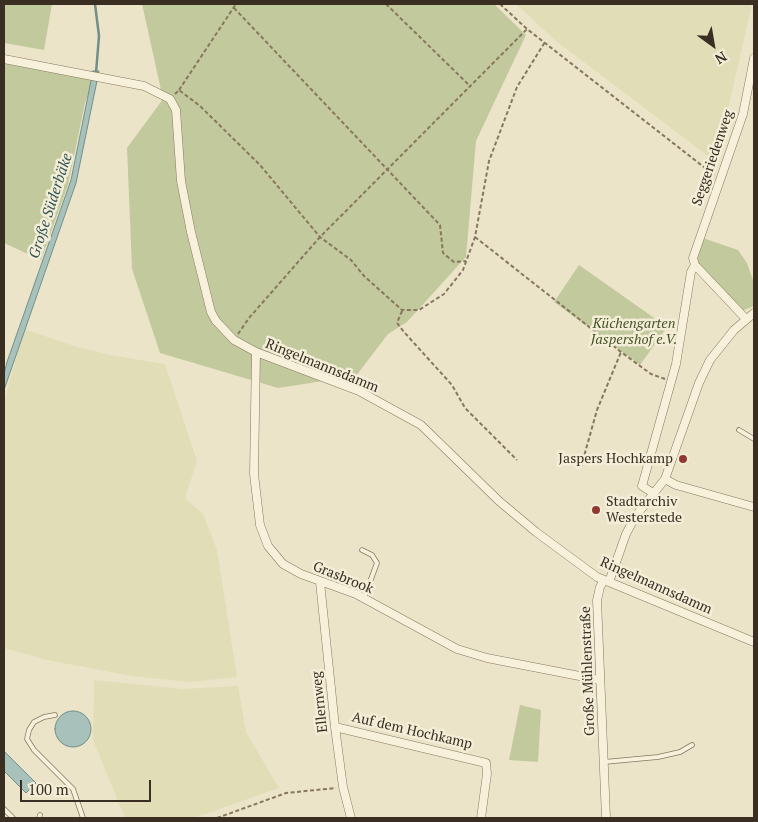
<!DOCTYPE html>
<meta charset="utf-8">
<style>
body{margin:0}
#map{position:relative;width:758px;height:822px;overflow:hidden;background:#ece4c9;font-family:"PT Serif",serif}
canvas{display:block}
.frame{position:absolute;inset:0;border:5px solid #392e21;pointer-events:none}
.north{position:absolute;left:688px;top:20px;width:50px;height:50px;-webkit-text-stroke:4px #f4eed8;paint-order:stroke;rotate:148deg;font-size:14px;font-weight:700;line-height:20px;text-align:center;color:#392e21}
.north::after{content:'';display:block;margin:auto;width:18px;height:22px;background:#392e21;clip-path:polygon(50% 0,100% 100%,50% 72%,0 100%)}
.scale{position:absolute;left:20px;top:780px;width:131px;height:22px;box-sizing:border-box;border:2px solid #392e21;border-top:0;padding-left:6px;font-size:15px;line-height:18px;white-space:nowrap;color:#392e21;-webkit-text-stroke:4px #f4eed8;paint-order:stroke}
</style>
<div id="map">
<canvas width="758" height="822"></canvas>
<div class="frame"></div>
<div class="north">N</div>
<div class="scale">100 m</div>
</div>
<script>
const context = document.querySelector('canvas').getContext('2d');
context.lineJoin = 'round';
function paint(path, color) { context.fillStyle = color; context.fill(path, 'evenodd'); }
const toPath = rows => new Path2D(rows.map(r => 'M' + r).join(''));
function stroke(path, color, width, dash) { context.strokeStyle = color; context.lineWidth = width; context.lineCap = dash ? 'butt' : 'round'; context.setLineDash(dash || []); context.stroke(path); }
function drawText(font, color, halo, rows, align = 'center') {
  context.font = font + ' "PT Serif",serif'; context.lineWidth = 5; context.setLineDash([]); context.textBaseline = 'middle'; context.strokeStyle = halo; context.fillStyle = color; for (const [text, x, y, turn = 0] of rows) {
    context.save(); context.translate(x, y); context.rotate((+turn || 0) * Math.PI / 180); context.textAlign = isNaN(turn) ? turn : align; if (halo) context.strokeText(text, 0, 0); context.fillText(text, 0, 0); context.restore();
  }
}
const farmland = toPath([
 [516,4,752,4,716,162,556,41],
 [24,329,77,347,115,356,165,364,197,461,185,498,203,514,217,550,237,677,189,682,132,676,47,660,4,648,4,403],
 [94,680,183,689,238,686,246,732,279,788,194,818,125,818,93,740]
]);
const green = toPath([
 [4,4,52,4,44,50,4,43],
 [142,4,494,4,526,35,476,141,466,257,407,322,388,334,356,376,278,388,160,353,132,269,127,148,163,99],
 [4,60,95,77,85,103,68,185,41,260,4,243],
 [700,237,738,250,747,263,754,283,754,306,739,312,699,269,695,251],
 [579,265,667,327,640,365,554,302],
 [520,705,541,710,538,762,509,760]
]);
const water = toPath([
 [93,71,99,71,76,183,4,390,4,374,7,362,71,180,93,71],
 '55 729a18 18 0 1 1 36 0a18 18 0 1 1-36 0Z',
 [4,751,36,783,26,793,4,771,4,751]
]);
const stream = toPath([
 [95,4,99,36,96,73]
]);
const path = toPath([
 [386,4,470,86],
 [500,4,527,29,714,175],
 [234,8,440,225,443,253,454,262,466,261],
 [179,90,236,4],
 [175,94,179,90,200,106,260,165,320,237,351,260,364,276,402,310,419,310,444,294,463,270,475,237,489,161,517,87,545,42],
 [475,237,621,352,651,374,665,379],
 [402,311,397,323,404,332,452,385,465,408,517,460],
 [238,334,249,318,320,237,527,29],
 [581,467,597,410,621,352],
 [217,818,286,793,336,788]
]);
const lane = toPath([
 [739,430,754,439],
 [362,550,372,555,377,563,364,598],
 [55,715,44,717,34,722,29,730,27,739,34,750,73,789,83,818],
 [604,762,658,757,680,752,692,745],
 [4,809,13,818],
 [39,818,40,815]
]);
const street = toPath([
 [4,59,144,86,170,99,176,110,181,181,191,232,211,312,216,321,234,340,256,352,359,391,421,425,499,501,536,532,597,577,754,642],
 [746,319,695,265,693,258,743,114,754,58],
 [256,352,254,474,260,525,268,546,283,564,301,574,356,594,457,649,487,658,600,680],
 [665,479,676,485,754,507],
 [653,493,642,486,676,364,691,272,695,265],
 [604,580,600,587,597,600,606,818],
 [320,582,335,727,343,787,351,818],
 [609,582,626,534,635,517,665,479,699,383,710,360,734,330,754,313],
 [335,727,486,763,487,774,481,818]
]);
const markers = [
 [683,459,5,"#923833"],
 [596,510,5,"#923833"]
];
const streetNames = [
 ["Seggeriedenweg",713,158,-71],
 ["Ringelmannsdamm",322,366,22],
 ["Grasbrook",343,578,22],
 ["Ringelmannsdamm",656,586,24],
 ["Große Mühlenstraße",588,671,-92],
 ["Ellernweg",320,702,-96],
 ["Auf dem Hochkamp",412,731,13]
];
const parkNames = [
 ["Küchengarten",634,324],
 ["Jaspershof e.V.",634,340]
];
const poiNames = [
 ["Jaspers Hochkamp",673,459],
 ["Stadtarchiv",606,502,"left"],
 ["Westerstede",606,518,"left"]
];
const waterNames = [
 ["Große Süderbäke",51,206,-72]
];
paint(farmland, '#e1ddb7');
paint(green, '#c2ca9d');
paint(water, '#a9c1bb');
stroke(water, '#708f89', 1);
stroke(stream, '#708f89', 2.5);
stroke(lane, '#87775f', 5.5);
stroke(street, '#87775f', 9);
stroke(path, '#87775f', 2, [4, 2.5]);
stroke(lane, '#f7f1dc', 4);
stroke(street, '#f7f1dc', 8);
for (const [x, y, r, color] of markers) { const dot = new Path2D(); dot.arc(x, y, r, 0, 2 * Math.PI); context.fillStyle = color; context.fill(dot); stroke(dot, '#f4eed8', 2); }
drawText('14px', '#392e21', '#f4eed8', streetNames);
drawText('italic 14px', '#465429', '#f4eed8', parkNames);
drawText('14px', '#392e21', '#f4eed8', poiNames, 'right');
drawText('italic 15px', '#325757', '#f4eed8', waterNames);
</script>
